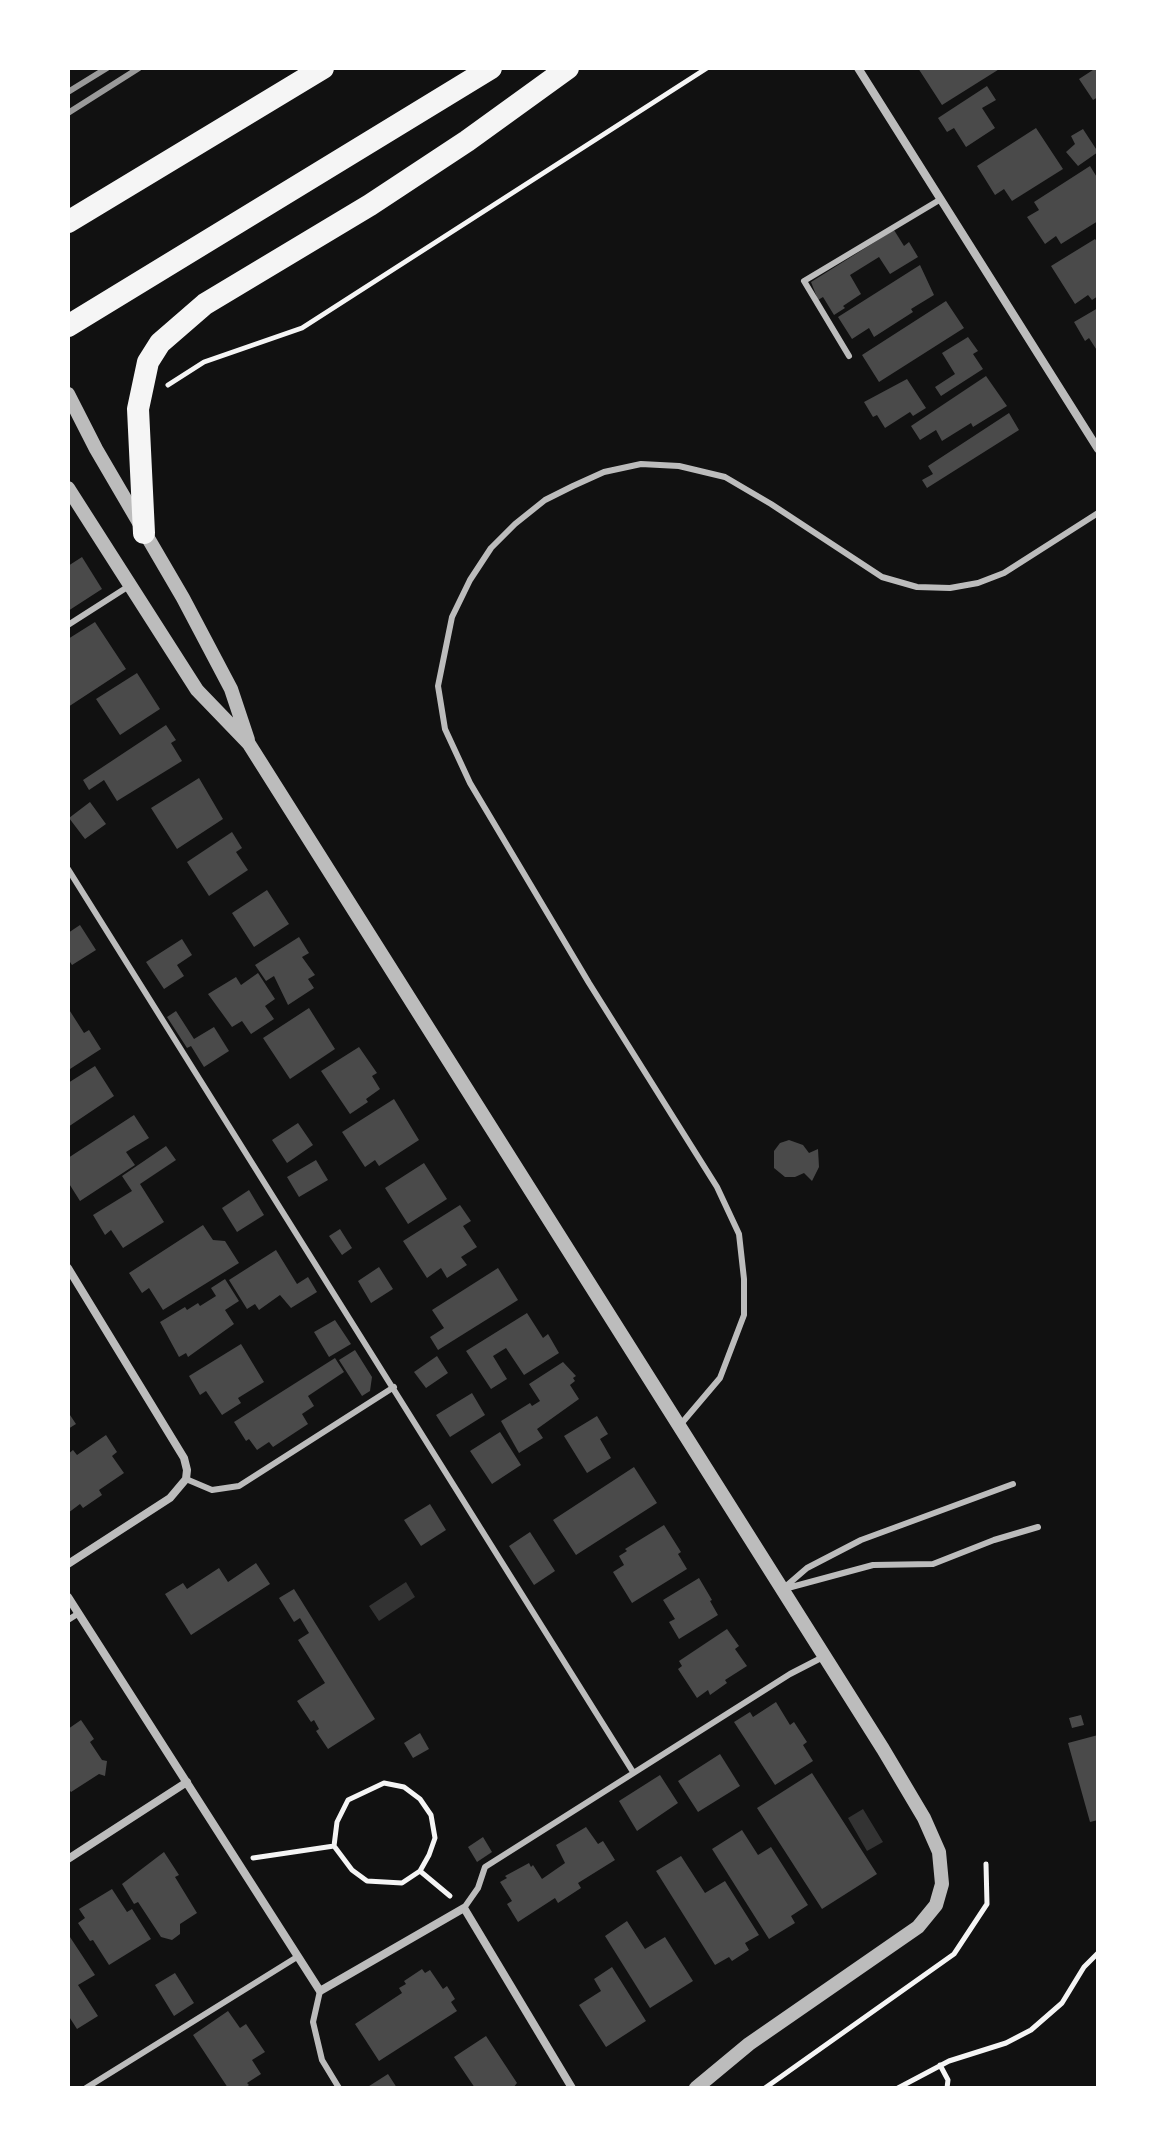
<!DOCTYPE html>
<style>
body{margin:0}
#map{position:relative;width:1166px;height:2156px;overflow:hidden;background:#111;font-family:"IBM Plex Sans",sans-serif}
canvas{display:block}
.frame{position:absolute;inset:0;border:70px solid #fff;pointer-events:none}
</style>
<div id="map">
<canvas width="1166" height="2156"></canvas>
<div class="frame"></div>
</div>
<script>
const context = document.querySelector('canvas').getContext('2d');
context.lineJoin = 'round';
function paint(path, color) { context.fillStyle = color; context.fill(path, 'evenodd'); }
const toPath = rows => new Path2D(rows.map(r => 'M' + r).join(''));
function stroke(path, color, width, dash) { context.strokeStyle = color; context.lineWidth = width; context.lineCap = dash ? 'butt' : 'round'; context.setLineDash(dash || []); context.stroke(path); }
const water = toPath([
 [406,1582,415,1597,379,1621,369,1606],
 [863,1809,883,1842,867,1851,848,1818]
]);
const building = toPath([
 [918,68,1001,68,942,105],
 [1096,68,1098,97,1093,100,1079,79],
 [987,86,996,100,982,108,995,128,966,147,954,128,947,132,938,118],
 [1036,128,1063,169,1012,201,1004,189,995,195,977,166],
 [1083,129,1098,152,1078,166,1066,152,1075,144,1071,136],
 [1090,166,1098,179,1098,221,1061,244,1056,236,1045,244,1027,217,1039,210,1034,202],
 [894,230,904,246,909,242,918,257,890,274,879,257,850,275,861,294,843,306,845,308,834,315,823,297,818,300,811,282],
 [1095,239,1098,243,1098,296,1092,300,1088,295,1075,304,1051,266],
 [920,265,934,295,911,309,913,312,874,337,869,328,852,339,838,317],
 [946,301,964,328,879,382,862,355],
 [1098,308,1098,352,1089,338,1085,341,1074,322],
 [968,337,978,351,973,354,983,369,941,396,935,387,955,374,942,353],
 [986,376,1007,406,973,427,971,423,942,441,936,430,920,440,911,426],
 [907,379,926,408,913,416,910,412,885,428,877,415,873,417,864,402],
 [1009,413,1019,430,927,488,922,480,933,474,928,466],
 [82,557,102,589,68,611,68,566],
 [95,622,126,669,68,707,68,639],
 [137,673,160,709,120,735,96,699],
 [166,725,176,740,171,743,182,761,117,801,104,780,89,790,83,780],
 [199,778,223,819,177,849,151,808],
 [90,802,106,824,85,839,69,818],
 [232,832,242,848,236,852,248,870,209,896,187,862],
 [267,890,289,924,254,947,232,913],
 [80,925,96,950,72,965,68,959,68,933],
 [299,937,309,953,302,957,315,975,308,979,314,988,288,1005,274,976,266,981,255,965],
 [182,939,192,955,177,965,184,976,164,989,146,962],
 [258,973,275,999,265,1006,274,1019,251,1034,242,1021,232,1027,208,994,236,977,241,985],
 [68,1008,84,1033,89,1030,101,1049,70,1069],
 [309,1008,335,1049,290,1079,263,1038],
 [176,1011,194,1039,214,1027,229,1051,204,1067,191,1046,187,1048,167,1017],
 [359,1047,377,1073,372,1076,380,1089,366,1099,368,1102,350,1114,321,1071],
 [95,1066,114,1096,68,1127,68,1083],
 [394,1099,419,1140,379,1166,375,1160,365,1167,342,1132],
 [134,1115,149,1138,126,1152,135,1165,80,1201,68,1182,68,1158],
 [298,1123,313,1145,287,1163,272,1140],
 [789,1140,803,1145,809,1153,818,1149,819,1167,812,1181,804,1173,795,1177,785,1177,774,1168,774,1151,780,1143],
 [166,1146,176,1160,140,1184,164,1222,123,1248,111,1230,105,1235,93,1215,132,1191,122,1176],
 [316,1160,328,1180,299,1197,287,1177],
 [424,1163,447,1199,408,1224,385,1188],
 [249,1190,264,1215,237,1232,222,1208],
 [460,1205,471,1221,463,1226,477,1247,461,1257,467,1265,447,1278,441,1268,427,1278,403,1241],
 [203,1225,213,1240,225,1241,239,1263,163,1310,149,1288,142,1293,129,1273],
 [340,1229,352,1248,342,1255,329,1236],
 [276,1250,297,1284,308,1277,317,1292,291,1308,280,1295,259,1310,255,1304,247,1309,229,1280],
 [379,1267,393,1289,371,1303,358,1281],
 [498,1268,518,1300,438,1350,430,1337,444,1328,432,1310],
 [225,1279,239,1301,225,1310,234,1324,188,1357,186,1353,179,1357,160,1322,185,1307,187,1310,198,1303,200,1306,216,1296,211,1288],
 [527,1313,543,1338,548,1334,559,1353,524,1375,506,1348,493,1356,507,1379,491,1389,466,1351],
 [335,1320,351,1344,329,1357,314,1332],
 [241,1344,264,1382,238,1398,241,1403,222,1415,206,1391,200,1395,189,1376],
 [355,1350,372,1377,370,1391,362,1396,339,1360],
 [437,1356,448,1373,426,1388,414,1372],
 [335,1358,344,1372,308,1396,314,1406,302,1414,308,1424,273,1447,269,1442,257,1450,249,1439,246,1441,234,1422],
 [563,1362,576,1376,573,1378,575,1381,570,1385,579,1399,537,1429,543,1438,519,1453,501,1421,530,1403,532,1406,540,1401,529,1384],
 [472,1393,485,1415,450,1437,436,1415],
 [68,1412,76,1424,68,1429],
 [597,1416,608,1434,600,1439,611,1458,587,1473,564,1436],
 [500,1432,521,1465,492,1484,470,1451],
 [106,1435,117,1452,112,1456,124,1473,99,1490,102,1495,83,1508,80,1504,68,1513,68,1454,73,1450,77,1455],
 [634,1467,657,1503,576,1555,553,1520],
 [430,1504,446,1530,421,1546,404,1520],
 [664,1525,681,1552,678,1554,687,1569,632,1603,613,1572,624,1565,619,1556,627,1551,625,1549],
 [530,1532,555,1571,534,1585,509,1546],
 [256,1563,270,1584,191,1635,165,1594,183,1583,187,1589,219,1568,228,1582],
 [699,1578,712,1600,710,1601,718,1615,679,1639,669,1622,675,1619,663,1600],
 [294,1589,375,1719,328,1749,316,1731,319,1729,314,1720,311,1722,297,1701,325,1683,298,1640,309,1633,300,1618,294,1622,279,1598],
 [727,1629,739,1646,735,1649,747,1666,725,1680,727,1683,710,1695,708,1690,697,1698,678,1669,682,1666,679,1661],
 [776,1702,790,1725,794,1722,807,1742,803,1745,813,1761,775,1785,734,1722,750,1712,753,1717],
 [1081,1715,1084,1725,1072,1728,1069,1718],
 [81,1720,94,1739,90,1742,102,1760,107,1761,105,1776,99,1774,71,1792,68,1788,68,1729],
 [420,1733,429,1749,413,1758,404,1743],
 [1098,1735,1098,1820,1090,1822,1068,1743],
 [720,1754,740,1786,698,1812,678,1781],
 [812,1773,877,1874,822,1909,757,1808],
 [660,1775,678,1803,637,1831,619,1801],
 [586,1827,598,1844,603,1841,615,1860,578,1883,581,1888,558,1903,555,1898,518,1922,507,1904,512,1901,500,1882,507,1878,505,1876,529,1863,531,1867,533,1865,542,1879,565,1863,556,1845],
 [742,1830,758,1855,771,1847,808,1905,791,1916,795,1923,769,1939,712,1849],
 [483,1837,492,1852,477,1862,468,1847],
 [164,1852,179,1875,175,1877,197,1913,180,1924,180,1934,172,1940,161,1937,138,1902,134,1904,122,1884],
 [681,1856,705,1893,725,1881,759,1935,745,1943,749,1950,732,1961,729,1957,715,1965,656,1871],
 [112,1889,127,1912,132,1909,151,1939,109,1965,93,1940,90,1941,78,1923,85,1918,79,1909],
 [627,1921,645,1949,665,1937,693,1981,650,2008,605,1936],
 [68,1934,95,1975,78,1985,98,2016,77,2029,68,2015],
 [612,1967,646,2021,606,2047,579,2005,601,1991,594,1979],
 [422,1969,425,1973,430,1970,443,1989,447,1986,455,1999,451,2002,457,2011,379,2061,355,2024,402,1993,399,1988,406,1984,404,1981],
 [175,1973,194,2003,174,2016,155,1985],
 [228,2011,240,2028,246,2024,265,2052,252,2060,261,2074,247,2083,249,2085,245,2088,228,2088,193,2035],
 [486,2036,517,2083,513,2088,475,2088,454,2057],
 [388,2074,397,2088,366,2088]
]);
const path = toPath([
 [168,385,204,362,302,328,707,68],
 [253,1858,334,1846,352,1870,367,1881,402,1883,420,1871,429,1855,435,1838,431,1815,420,1799,404,1787,384,1783,348,1800,337,1822,334,1846],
 [420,1871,450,1896],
 [940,2065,948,2080,947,2088],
 [765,2088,954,1954,987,1904,986,1864],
 [898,2088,949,2061,1006,2043,1031,2030,1062,2003,1084,1967,1098,1953]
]);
const service = toPath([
 [849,356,804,281,941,199],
 [68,625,129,586],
 [68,869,633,1772],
 [681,1424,720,1378,744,1315,744,1279,739,1234,717,1187,589,983,470,783,445,729,438,686,452,617,470,580,491,548,515,524,545,500,573,486,604,472,641,464,679,466,725,477,771,504,882,577,917,587,950,588,978,583,1004,573,1098,513],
 [186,1479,212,1490,239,1486,394,1387],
 [785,1587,807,1568,861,1540,1013,1484],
 [784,1589,873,1565,933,1564,994,1540,1038,1527],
 [68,1620,79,1613],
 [464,1908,478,1888,485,1867,790,1674,823,1657],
 [320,1991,313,2022,322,2060,339,2088],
 [86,2088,297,1957]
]);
const minor = toPath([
 [858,68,1098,449],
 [68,1268,184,1458,187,1470,186,1479,170,1498,68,1564],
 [68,1597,320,1991,464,1908,572,2088],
 [68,1859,187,1782]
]);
const tertiary = toPath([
 [68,394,96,449,183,598,231,689,248,740],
 [68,488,197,690,249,744,883,1749,924,1818,939,1852,942,1884,936,1905,918,1927,749,2044,696,2088]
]);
const trunk = toPath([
 [68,222,323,68],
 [68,326,491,68],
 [144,533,138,409,148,362,160,343,205,304,370,205,467,141,568,68]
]);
const rail = toPath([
 [68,92,107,68],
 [68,113,139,68]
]);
paint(water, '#333');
paint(building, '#4a4a4a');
stroke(path, '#f5f5f5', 5);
stroke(service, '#bcbcbc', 6);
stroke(minor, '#bcbcbc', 8);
stroke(tertiary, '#bcbcbc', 14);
stroke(trunk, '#f5f5f5', 22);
stroke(rail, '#9a9a9a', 6);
</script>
